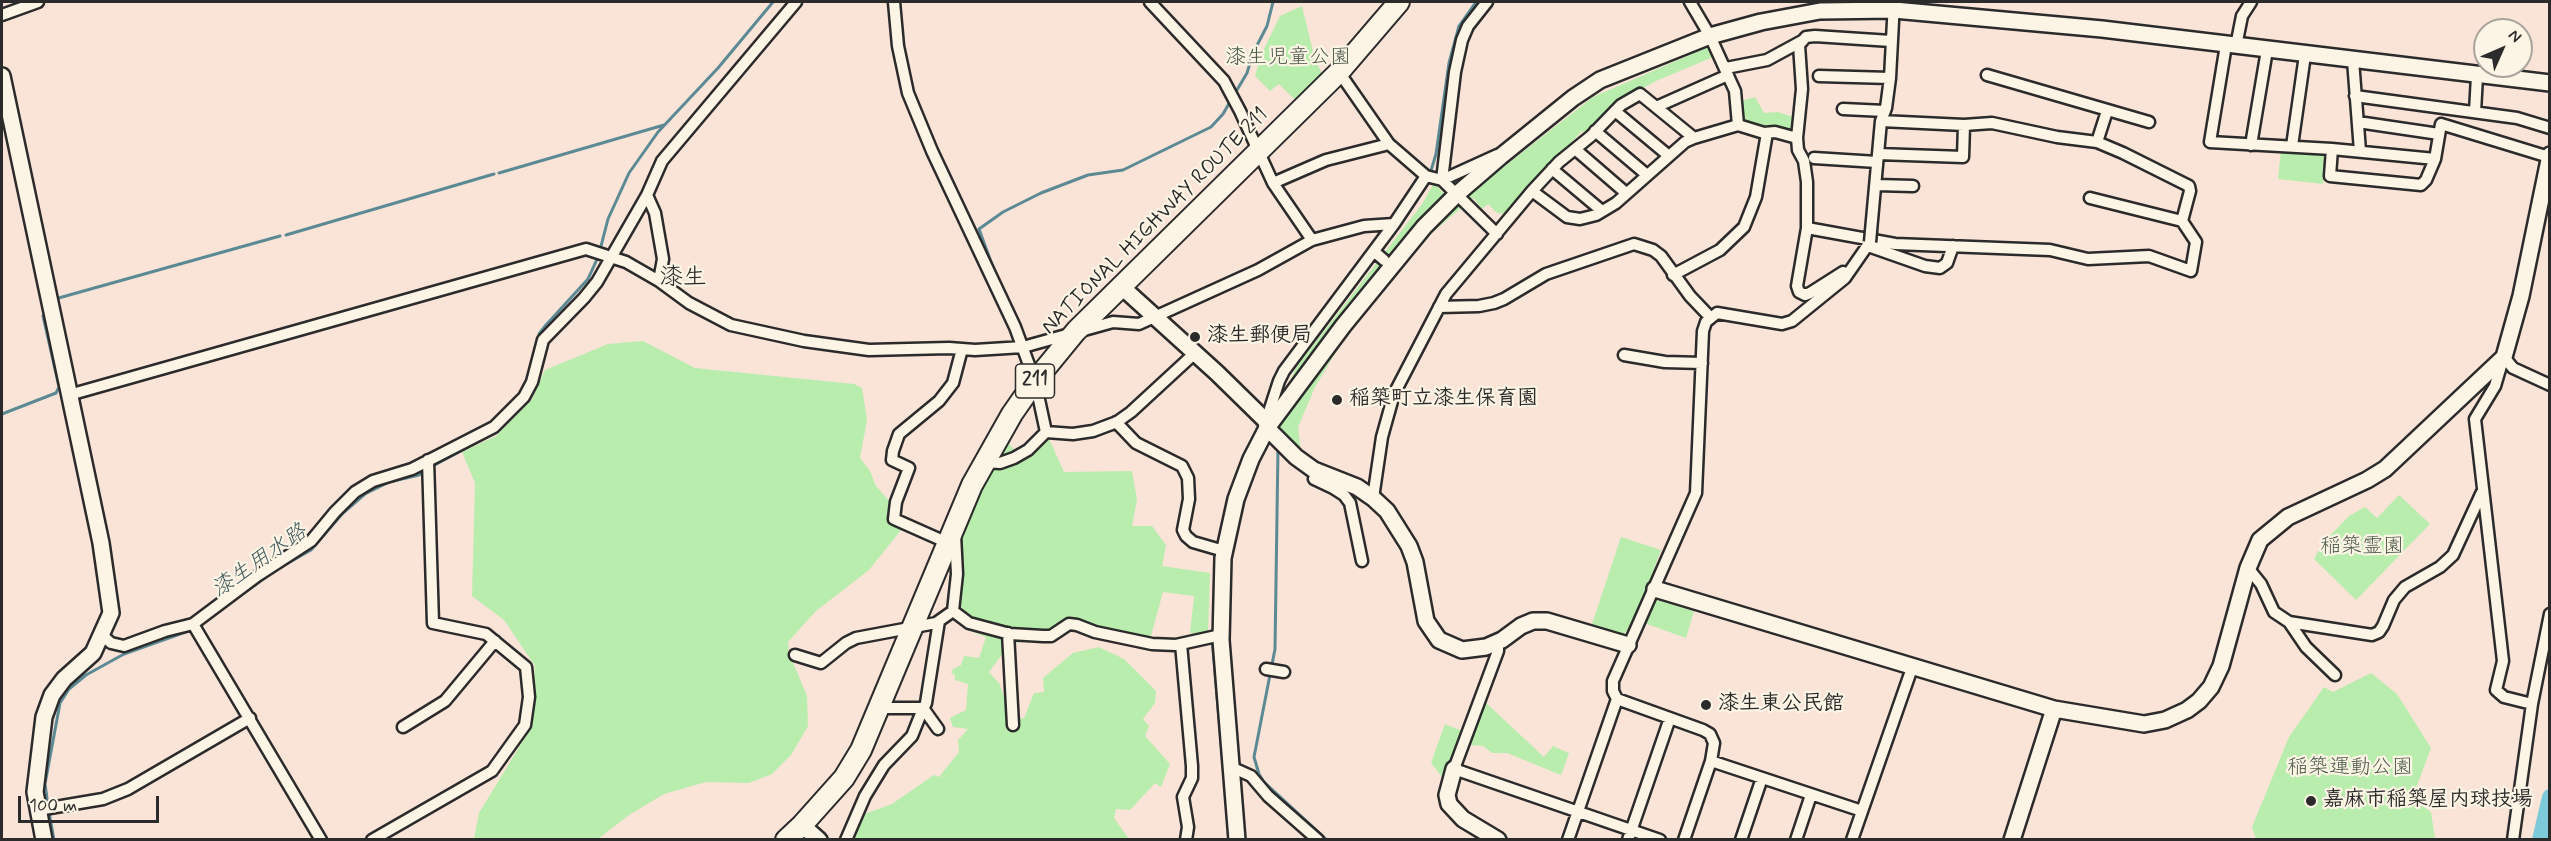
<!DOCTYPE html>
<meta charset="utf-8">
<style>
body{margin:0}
#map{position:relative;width:2551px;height:841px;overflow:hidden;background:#fae3d7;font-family:Mynerve,sans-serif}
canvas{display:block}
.frame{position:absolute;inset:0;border:3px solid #2b2b2b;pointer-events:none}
.north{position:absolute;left:2473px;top:18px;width:60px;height:60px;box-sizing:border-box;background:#fcf5e5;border:2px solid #a8a49b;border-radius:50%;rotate:45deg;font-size:16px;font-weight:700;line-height:24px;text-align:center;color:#2b2b2b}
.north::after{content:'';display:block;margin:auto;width:21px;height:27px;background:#2b2b2b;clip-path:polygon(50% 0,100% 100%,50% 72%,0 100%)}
.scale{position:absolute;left:18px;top:796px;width:141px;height:27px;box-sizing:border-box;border:3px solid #2b2b2b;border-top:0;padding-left:8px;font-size:18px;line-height:21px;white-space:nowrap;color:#2b2b2b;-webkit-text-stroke:4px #fcf5e5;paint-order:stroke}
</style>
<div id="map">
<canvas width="2551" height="841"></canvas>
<div class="frame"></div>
<div class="north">N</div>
<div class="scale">100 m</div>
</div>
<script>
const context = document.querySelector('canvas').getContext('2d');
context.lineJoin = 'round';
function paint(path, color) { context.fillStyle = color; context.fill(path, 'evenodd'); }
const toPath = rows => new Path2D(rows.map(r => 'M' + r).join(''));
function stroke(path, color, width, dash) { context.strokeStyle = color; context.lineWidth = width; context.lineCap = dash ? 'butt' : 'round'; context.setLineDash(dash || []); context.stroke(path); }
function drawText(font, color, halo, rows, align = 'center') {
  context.font = font + ' Mynerve,"Klee One",sans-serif'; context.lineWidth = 4.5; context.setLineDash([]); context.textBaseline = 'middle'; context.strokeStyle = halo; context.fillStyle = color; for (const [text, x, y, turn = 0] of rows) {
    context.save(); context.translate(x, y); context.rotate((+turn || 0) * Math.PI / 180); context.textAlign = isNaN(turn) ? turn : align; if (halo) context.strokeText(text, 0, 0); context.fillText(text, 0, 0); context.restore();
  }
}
const green = toPath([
 [1302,6,1315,60,1325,79,1300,105,1279,84,1270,91,1255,76,1261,55,1280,16],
 [1708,47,1713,57,1656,81,1617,102,1586,134,1582,131,1505,214,1497,213,1488,204,1482,209,1473,198,1433,232,1399,270,1339,347,1315,387,1298,427,1302,460,1278,436,1277,406,1297,366,1422,204,1434,183,1455,205,1593,97],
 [1755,97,1764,113,1778,112,1793,117,1791,132,1758,128,1741,119,1741,101],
 [2281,150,2327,154,2323,184,2278,179],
 [643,341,695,368,854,384,862,388,867,420,860,458,870,471,876,486,889,501,901,530,869,570,816,611,788,642,789,653,807,696,808,726,791,755,772,774,749,783,706,782,664,794,629,815,598,839,474,839,479,813,532,726,535,666,504,620,472,596,475,483,462,452,496,436,532,399,545,370,608,344],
 [1046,432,1064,472,1132,471,1137,500,1132,526,1152,526,1166,545,1162,566,1210,573,1208,634,1190,633,1194,596,1163,592,1149,643,1077,625,1008,646,1002,643,1003,653,989,672,999,683,1013,720,1024,718,1034,693,1044,692,1043,678,1073,653,1099,647,1124,659,1156,691,1155,703,1143,719,1149,726,1145,736,1170,764,1161,787,1155,783,1130,810,1116,809,1114,818,1129,839,845,840,856,817,892,804,934,775,939,777,959,752,958,740,968,729,953,727,950,718,966,710,968,684,955,680,955,675,951,673,953,669,961,665,964,656,979,658,986,637,973,632,963,619,956,598,959,542,1005,440,1019,454],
 [2399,495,2430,524,2356,600,2314,559,2322,544,2349,516,2365,507,2377,518],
 [1621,537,1661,550,1644,596,1694,611,1686,638,1636,620,1622,636,1591,627],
 [2371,673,2397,694,2431,748,2412,799,2431,812,2435,839,2256,839,2252,827,2289,737,2324,687,2333,692],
 [1484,701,1544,757,1553,746,1569,753,1561,775,1507,753,1492,753,1483,746,1470,745,1473,734,1449,786,1431,763,1445,724,1467,733,1473,732]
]);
const stream = toPath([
 [1234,95,1247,73,1253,53,1267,26,1273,2],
 [499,173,664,125],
 [1430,174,1436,154,1449,63,1459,26,1476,2],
 [286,235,494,174],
 [600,250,608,219,629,173,658,132,718,68,773,2],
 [994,270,979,229,1003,212,1041,193,1088,175,1123,170,1211,127,1223,114,1231,100],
 [55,299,280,236],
 [541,340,539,334,546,325,588,279,598,257],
 [2,414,56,393,59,387,43,316,47,311],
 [1278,448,1275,649,1254,757,1259,774,1264,782,1327,840],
 [431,467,494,433],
 [221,609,276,570,311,550,343,513,365,494,389,482,419,475,426,471],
 [1212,638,1227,811],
 [48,806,45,784,60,703,69,689,86,675,124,654,194,629],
 [49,812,54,840]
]);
const river = toPath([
 [2540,840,2550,797]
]);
const street = toPath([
 [894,2,898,46,908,93,932,151,1015,327,1035,381,1046,432,1028,450,1014,458,1000,463,985,462],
 [1150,2,1224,81,1240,111,1273,183,1312,240],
 [1690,2,1710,36,1735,91,1738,125],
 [2,15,38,2],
 [2226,45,2210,142,2332,149,2435,159,2441,124,2549,157],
 [2236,46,2242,16,2251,2],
 [2353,60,2360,151],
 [1726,68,1767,60,1802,41],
 [1339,72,1389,144,1426,176,1442,180,1497,234],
 [1987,75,2149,122],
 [1819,76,1890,78],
 [2355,96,2517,118,2550,128],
 [1656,107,1728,75],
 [1843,109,1885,111],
 [1615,111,1669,156],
 [2475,112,2477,76],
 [1881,121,1964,125,1992,123,2057,137,2097,142,2123,153,2189,186,2190,191,2182,221,2196,242,2191,271,2149,256,2088,259,2050,250,1895,244,1807,228,1807,182,1804,161,1798,150,1797,138,1802,89,1799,45,1806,37,1815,36,1891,41],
 [2358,122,2439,134],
 [1595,131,1647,175],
 [2097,142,2107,111],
 [2251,145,2267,50],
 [2292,146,2305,55],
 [1575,149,1626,193],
 [2332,149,2330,176,2421,185,2426,180,2435,159],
 [1878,154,1963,157,1964,125],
 [1814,158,1877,162],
 [1552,169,1602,211],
 [1442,180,1455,72,1462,40,1468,26,1487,2],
 [1442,180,1497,155],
 [1273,183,1326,160,1389,144],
 [1876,185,1913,186],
 [1532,191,1567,217,1580,219,1596,215,1616,203,1685,142,1694,138],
 [647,195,655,213,663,259,659,281],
 [2090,198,2182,221],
 [1807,228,1797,286,1799,292,1805,295,1810,293,1843,272],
 [1871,231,1881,121,1886,108,1890,78,1894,2],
 [1868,246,1925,266,1940,268,1947,263,1953,246],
 [1377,254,1384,260],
 [1673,275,1720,250,1744,227,1756,197,1767,133],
 [1439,307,1479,306,1494,303,1504,299,1546,274,1634,244,1653,250,1661,256,1690,296,1710,317],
 [1624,355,1665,362,1702,363],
 [2504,357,2513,368,2550,385],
 [2503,359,2495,386,2475,419,2503,661,2496,690,2504,697,2532,704],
 [69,395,586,249,626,262,659,281,689,303,731,325,804,341,869,350,949,348,975,350,1023,347,1113,322,1139,324,1258,270,1312,240,1364,226,1394,224],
 [1266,421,1279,381,1284,371,1394,224,1426,176],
 [1116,422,1136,443,1182,466,1188,478,1189,499,1183,530,1186,536,1193,542,1224,551],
 [1046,432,1073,434,1093,431,1117,422,1131,412,1195,353],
 [1318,471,1314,479,1333,488,1344,495,1350,503,1362,561],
 [1373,498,1382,437,1394,394,1446,294,1532,191,1559,162,1591,136,1621,105,1640,94,1694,138,1738,125,1764,133,1775,132,1797,138],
 [955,535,957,574,953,611,969,623,1010,634,1043,636,1051,636,1069,624,1077,625,1095,632,1152,644,1176,645,1221,635],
 [948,543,894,519,896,502,909,468,892,460,893,451,899,434,939,401,953,383,962,349],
 [2248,568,2261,584,2274,612,2289,622,2372,635,2379,632,2383,626,2394,600,2405,587,2440,567,2453,555,2482,492],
 [2289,622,2306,647,2335,675],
 [193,624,321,840],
 [1008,633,1013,725],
 [102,635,111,643,124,646,165,631,193,624,257,576,311,541,335,512,355,492,373,481,412,469,494,427,524,397,532,382,543,340,584,298,597,282,647,195,662,161,796,2],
 [1498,642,1498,651,1454,769,1660,840],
 [1181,644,1192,766,1192,778,1183,797,1188,827,1186,840],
 [795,655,821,663,846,643,856,638,936,623,953,611],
 [1266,669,1284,672],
 [1617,699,1703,730,1710,734,1714,743,1711,761,1684,840],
 [879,708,923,708,938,729],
 [403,727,445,701,495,641],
 [1711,761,1862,811],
 [1231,767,1251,776,1268,796,1318,840],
 [38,810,103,799,128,789,250,718],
 [372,840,492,771,525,725,529,697,526,667,486,634,433,623,428,460],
 [846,840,865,796,884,765,912,736,920,716,926,703,939,621],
 [1568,840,1617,699,1613,691,1613,681,1696,493,1703,331,1706,322,1717,313,1782,324,1792,321,1845,278,1870,242],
 [1628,840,1670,718],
 [1741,840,1762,778],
 [1796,840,1811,795],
 [1852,840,1912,668],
 [2513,840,2532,704,2550,614]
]);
const secondary = toPath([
 [2,76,101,543,111,613,93,653,64,679,52,695,44,717,35,792,44,840],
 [1122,287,1217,373,1266,421,1267,428,1296,457,1314,470,1357,487,1373,498,1387,511,1409,546,1415,562,1426,621,1439,640,1462,650,1486,647,1502,640,1521,626,1533,621,1547,621,1628,645],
 [1655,589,2054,709,2144,724,2165,720,2187,710,2199,701,2211,687,2221,666,2248,568,2260,540,2288,517,2367,480,2385,469,2504,357,2521,296,2550,155],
 [1454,769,1447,795,1449,804,1463,819,1498,840],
 [802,825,819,840],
 [1237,840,1221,640,1223,558,1236,499,1251,459,1267,428,1343,326,1424,227,1457,194,1500,157,1573,98,1600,80,1710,36,1761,22,1820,11,1894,10,2102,29,2550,83],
 [2012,840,2054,709]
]);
const highway = toPath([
 [786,840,802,825,844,778,861,750,972,485,1012,414,1035,381,1076,331,1339,72,1399,2]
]);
const streetBridge = toPath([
 [1870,242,1871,231]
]);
const markers = [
 [1195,337,6,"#2b2b2b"],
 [1337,400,6,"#2b2b2b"],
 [1706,705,6,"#2b2b2b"],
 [2311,801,6,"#2b2b2b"]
];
const shields = [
 [1035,381,39]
];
const shieldNames = [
 ["211",1035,381]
];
const parkNames = [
 ["漆生児童公園",1288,59],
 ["稲築霊園",2362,548],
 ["稲築運動公園",2350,769]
];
const streetNames = [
 ["NATIONAL HIGHWAY ROUTE 211",1156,222,-45]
];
const poiNames = [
 ["漆生郵便局",1207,337],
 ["稲築町立漆生保育園",1349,400],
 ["漆生東公民館",1718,705],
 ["嘉麻市稲築屋内球技場",2323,801]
];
const waterNames = [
 ["漆生用水路",260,562,-35]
];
const quarterNames = [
 ["漆生",683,279]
];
paint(green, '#b9edae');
stroke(stream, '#5c8a94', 3);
stroke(river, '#7ccada', 16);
stroke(street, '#2b2b2b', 15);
stroke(secondary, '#2b2b2b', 20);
stroke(highway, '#2b2b2b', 24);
stroke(street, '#fcf5e5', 10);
stroke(secondary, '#fcf5e5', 15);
stroke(highway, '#fcf5e5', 20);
stroke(streetBridge, '#2b2b2b', 15, []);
stroke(streetBridge, '#fcf5e5', 10);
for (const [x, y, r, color] of markers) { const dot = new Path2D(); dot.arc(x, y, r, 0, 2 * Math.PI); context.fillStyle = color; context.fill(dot); stroke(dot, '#fcf5e5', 2); }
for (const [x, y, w] of shields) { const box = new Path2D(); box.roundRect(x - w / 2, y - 17, w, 34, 4.5); context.fillStyle = '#fcf5e5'; context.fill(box); stroke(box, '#2b2b2b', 1.5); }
drawText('bold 20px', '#2b2b2b', null, shieldNames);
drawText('21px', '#4e5c4c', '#fcf5e5', parkNames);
drawText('21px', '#2b2b2b', '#fcf5e5', streetNames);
drawText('bold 21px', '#2b2b2b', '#fcf5e5', poiNames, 'left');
drawText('italic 22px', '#435b60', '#fcf5e5', waterNames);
drawText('24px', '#2b2b2b', '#fcf5e5', quarterNames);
</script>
